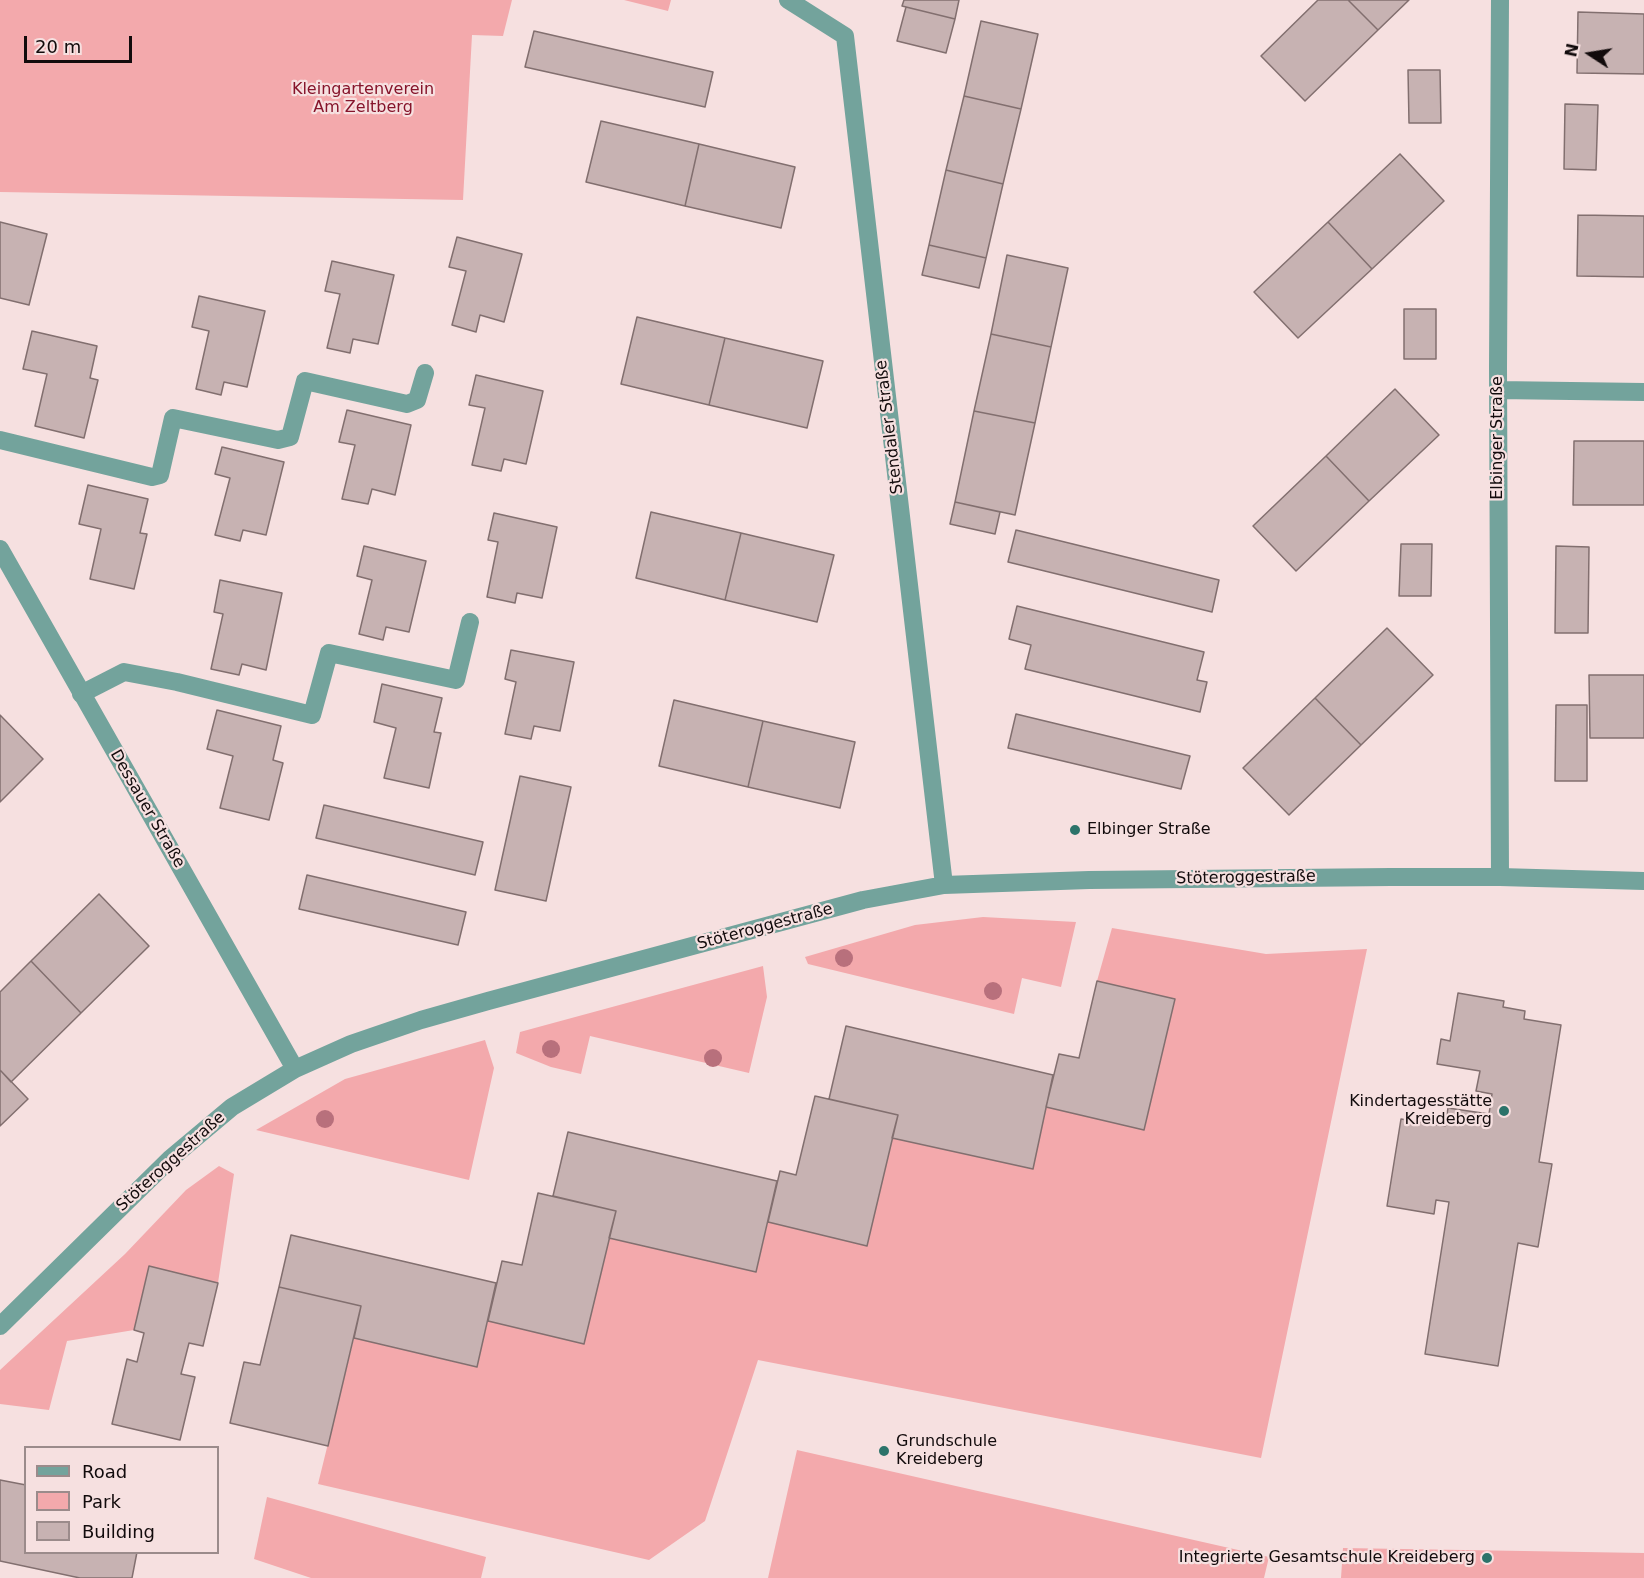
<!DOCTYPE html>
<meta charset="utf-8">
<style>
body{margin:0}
#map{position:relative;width:1644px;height:1578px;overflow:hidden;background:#f6e0e0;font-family:"DejaVu Sans",sans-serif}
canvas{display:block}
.legend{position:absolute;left:24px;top:1446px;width:195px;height:108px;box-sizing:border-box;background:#f6e0e0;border:2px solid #9b8b8b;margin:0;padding:8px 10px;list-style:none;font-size:18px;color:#120b0c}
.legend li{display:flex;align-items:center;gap:12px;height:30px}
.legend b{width:30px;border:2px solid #9b8b8b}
.north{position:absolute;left:1560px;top:24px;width:60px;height:60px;-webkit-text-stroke:4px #f6e0e0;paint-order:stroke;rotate:282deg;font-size:16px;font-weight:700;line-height:24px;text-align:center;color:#120b0c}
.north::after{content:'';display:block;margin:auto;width:21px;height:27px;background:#120b0c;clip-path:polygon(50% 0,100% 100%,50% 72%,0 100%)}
.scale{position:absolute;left:24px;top:36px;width:108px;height:27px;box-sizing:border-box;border:3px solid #120b0c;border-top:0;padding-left:8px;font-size:18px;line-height:21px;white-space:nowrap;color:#120b0c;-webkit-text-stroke:4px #f6e0e0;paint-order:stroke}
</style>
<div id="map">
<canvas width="1644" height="1578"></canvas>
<ul class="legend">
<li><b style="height:8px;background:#73a39c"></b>Road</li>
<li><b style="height:16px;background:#f3a9ac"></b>Park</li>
<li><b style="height:16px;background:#c7b2b2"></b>Building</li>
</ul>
<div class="north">N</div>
<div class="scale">20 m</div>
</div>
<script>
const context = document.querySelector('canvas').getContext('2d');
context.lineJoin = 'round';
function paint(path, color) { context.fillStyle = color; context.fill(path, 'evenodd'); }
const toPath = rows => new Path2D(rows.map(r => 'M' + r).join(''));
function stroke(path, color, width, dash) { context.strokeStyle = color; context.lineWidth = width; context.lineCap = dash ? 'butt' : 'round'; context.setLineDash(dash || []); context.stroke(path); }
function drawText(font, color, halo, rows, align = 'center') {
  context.font = font + ' "DejaVu Sans",sans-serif'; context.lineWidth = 4.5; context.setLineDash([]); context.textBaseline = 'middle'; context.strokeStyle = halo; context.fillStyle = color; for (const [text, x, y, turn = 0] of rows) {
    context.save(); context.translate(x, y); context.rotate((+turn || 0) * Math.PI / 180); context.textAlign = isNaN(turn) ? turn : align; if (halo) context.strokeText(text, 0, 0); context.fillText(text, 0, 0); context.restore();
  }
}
const green = toPath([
 [0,0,512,0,503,36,472,35,463,200,0,192],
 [624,0,671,0,668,11],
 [983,917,1076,922,1061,987,1022,978,1014,1014,808,964,805,957,915,925],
 [1112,928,1266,954,1367,949,1261,1458,758,1360,705,1521,649,1560,318,1484,354,1338,476,1367,488,1321,584,1344,609,1238,756,1272,768,1222,867,1245,892,1138,1033,1169,1046,1107,1144,1130,1175,999,1097,981],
 [763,966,767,997,749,1073,590,1036,581,1074,551,1067,516,1053,520,1032],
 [485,1040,494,1068,469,1180,256,1130,345,1079],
 [219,1166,234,1174,218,1283,149,1267,134,1330,67,1341,49,1410,0,1404,0,1370,125,1254,186,1190],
 [797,1450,1269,1557,1264,1578,768,1578],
 [267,1497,486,1557,481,1578,311,1578,254,1559],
 [1343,1548,1644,1553,1644,1578,1341,1578]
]);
const building = toPath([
 [904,0,959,0,955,19,902,6,904,0],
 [1318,0,1348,0,1378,30,1305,101,1261,56,1318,0],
 [1348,0,1409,0,1378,30,1348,0],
 [906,7,955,19,946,53,897,41,906,7],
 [1578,12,1644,14,1644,74,1577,73,1578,12],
 [981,21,1038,34,1021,109,964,96,981,21],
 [534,31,713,72,705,107,525,67,534,31],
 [1408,70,1440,70,1441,123,1409,123,1408,70],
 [964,96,1021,109,1003,184,946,170,964,96],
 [1565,104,1598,105,1596,170,1564,169,1565,104],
 [601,121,699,144,685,206,586,182,601,121],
 [699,144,795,167,781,228,685,206,699,144],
 [1400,154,1444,201,1372,269,1328,222,1400,154],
 [946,170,1003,184,986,258,929,245,946,170],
 [1578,215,1644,216,1644,277,1577,276,1578,215],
 [0,222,47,234,29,305,0,298,0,222],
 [1328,222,1372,269,1298,338,1254,292,1328,222],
 [457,237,522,254,504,322,480,315,476,332,452,325,466,271,449,267,457,237],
 [929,245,986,258,979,288,922,275,929,245],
 [1007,255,1068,268,1051,347,991,334,1007,255],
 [332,261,394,275,378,344,353,339,350,353,327,348,340,294,325,291,332,261],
 [199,296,265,311,247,387,224,382,221,395,196,389,209,331,192,327,199,296],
 [1404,309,1436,309,1436,359,1404,359,1404,309],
 [637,317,725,338,709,405,621,384,637,317],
 [32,331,97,346,90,378,98,380,84,438,35,426,47,374,23,369,32,331],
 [991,334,1051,347,1035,423,974,411,991,334],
 [725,338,823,361,807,428,709,405,725,338],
 [476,375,543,391,526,464,504,459,501,471,472,465,485,408,469,405,476,375],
 [1395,389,1439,435,1369,501,1326,456,1395,389],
 [347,410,411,425,395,495,372,489,368,504,342,499,355,445,339,442,347,410],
 [974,411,1035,423,1015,515,955,502,974,411],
 [1574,441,1644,441,1644,505,1573,505,1574,441],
 [222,447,284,462,266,535,243,530,240,541,215,535,230,478,215,474,222,447],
 [1326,456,1369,501,1296,571,1253,526,1326,456],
 [88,485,148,499,140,533,147,534,134,589,90,579,101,529,79,524,88,485],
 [955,502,1000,512,995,534,950,524,955,502],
 [651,512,741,533,725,600,636,578,651,512],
 [494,513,557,527,542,598,517,593,515,603,487,597,498,542,488,540,494,513],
 [1016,530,1219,580,1212,612,1008,562,1016,530],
 [741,533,834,555,817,622,725,600,741,533],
 [1401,544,1432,544,1431,596,1399,596,1401,544],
 [364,546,426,561,409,632,386,627,383,640,359,634,372,580,357,576,364,546],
 [1556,546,1589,547,1588,633,1555,633,1556,546],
 [220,580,282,593,266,670,242,664,239,675,211,669,223,614,214,612,220,580],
 [1017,606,1204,652,1197,680,1207,682,1200,712,1025,669,1031,645,1009,639,1017,606],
 [1387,628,1433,675,1361,745,1315,698,1387,628],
 [511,650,574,662,560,731,534,726,531,739,505,734,516,682,505,679,511,650],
 [1589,675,1644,675,1644,738,1590,738,1589,675],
 [382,684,442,698,434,732,441,733,429,788,384,778,396,728,374,722,382,684],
 [1315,698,1361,745,1289,815,1243,768,1315,698],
 [674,700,763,721,748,787,659,766,674,700],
 [1556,705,1587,705,1587,781,1555,781,1556,705],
 [217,710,281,726,273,760,283,763,269,820,220,808,233,756,207,749,217,710],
 [1016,714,1190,756,1181,789,1008,748,1016,714],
 [0,715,43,759,0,802,0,715],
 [763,721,855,742,840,808,748,787,763,721],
 [520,776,571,787,546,901,495,890,520,776],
 [324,805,483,842,475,875,316,838,324,805],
 [307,875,466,912,458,945,299,909,307,875],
 [99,894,149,946,81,1013,31,961,99,894],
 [31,961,81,1013,11,1082,0,1070,0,992,31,961],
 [1097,981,1175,999,1144,1130,1046,1107,1059,1054,1079,1058,1097,981],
 [1458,993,1504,1001,1503,1007,1525,1011,1524,1019,1561,1025,1539,1162,1552,1164,1538,1247,1518,1243,1498,1366,1425,1354,1449,1202,1436,1200,1434,1214,1387,1206,1401,1119,1445,1126,1448,1108,1489,1114,1492,1094,1476,1091,1480,1071,1437,1064,1441,1039,1450,1041,1458,993],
 [846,1026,1053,1075,1033,1169,892,1138,898,1115,829,1099,846,1026],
 [0,1070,28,1099,0,1126,0,1070],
 [815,1096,898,1115,867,1246,768,1222,780,1171,796,1175,815,1096],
 [568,1132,777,1181,756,1272,609,1238,616,1211,553,1196,568,1132],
 [538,1193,616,1211,584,1344,488,1321,502,1261,522,1265,538,1193],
 [291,1235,496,1283,477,1367,354,1338,361,1306,279,1287,291,1235],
 [149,1266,218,1283,203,1346,189,1343,181,1374,195,1377,180,1440,112,1424,127,1359,137,1362,144,1333,134,1330,149,1266],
 [279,1287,361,1306,328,1446,230,1423,244,1362,260,1365,279,1287],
 [0,1480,26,1485,26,1552,137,1552,132,1578,80,1578,0,1561,0,1480]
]);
const lane = toPath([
 [0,440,152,477,160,475,173,418,278,440,290,437,305,381,407,404,417,400,425,373],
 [81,694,124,672,177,682,312,715,329,653,456,680,470,622]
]);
const street = toPath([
 [788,0,845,36,944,885],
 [1500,0,1498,368,1500,877],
 [1498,390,1644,392],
 [0,549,295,1069],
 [0,1326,170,1159,232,1107,295,1069,351,1044,421,1020,488,1001,863,900,944,885,1089,880,1391,877,1500,877,1644,881]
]);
const trees = [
 [844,958],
 [993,991],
 [551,1049],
 [713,1058],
 [325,1119]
];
const markers = [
 [1075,830,6,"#2c736a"],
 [1504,1111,6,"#2c736a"],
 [884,1451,6,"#2c736a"],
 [1487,1558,6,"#2c736a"]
];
const parkNames = [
 ["Kleingartenverein",363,90],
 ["Am Zeltberg",363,108]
];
const streetNames = [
 ["Stendaler Straße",890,427,-97],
 ["Elbinger Straße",1498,438,-90],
 ["Dessauer Straße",147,809,60],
 ["Stöteroggestraße",1246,878,-1],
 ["Stöteroggestraße",765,927,-15],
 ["Stöteroggestraße",171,1162,-42]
];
const poiNames = [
 ["Elbinger Straße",1087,830],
 ["Kindertagesstätte",1492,1102,"right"],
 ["Kreideberg",1492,1120,"right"],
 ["Grundschule",896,1442],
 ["Kreideberg",896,1460],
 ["Integrierte Gesamtschule Kreideberg",1475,1558,"right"]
];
paint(green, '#f3a9ac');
paint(building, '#c7b2b2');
stroke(building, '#826f6f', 1.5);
stroke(lane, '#73a39c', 18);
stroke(street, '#73a39c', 18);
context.fillStyle = '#b8707c';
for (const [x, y] of trees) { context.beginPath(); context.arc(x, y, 9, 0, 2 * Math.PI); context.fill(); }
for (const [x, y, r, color] of markers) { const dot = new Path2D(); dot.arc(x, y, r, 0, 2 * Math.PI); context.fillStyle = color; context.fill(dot); stroke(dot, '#f6e0e0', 2); }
drawText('16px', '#86142b', '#f6e0e0', parkNames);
drawText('16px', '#120b0c', '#f6e0e0', streetNames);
drawText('16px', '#120b0c', '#f6e0e0', poiNames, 'left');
</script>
